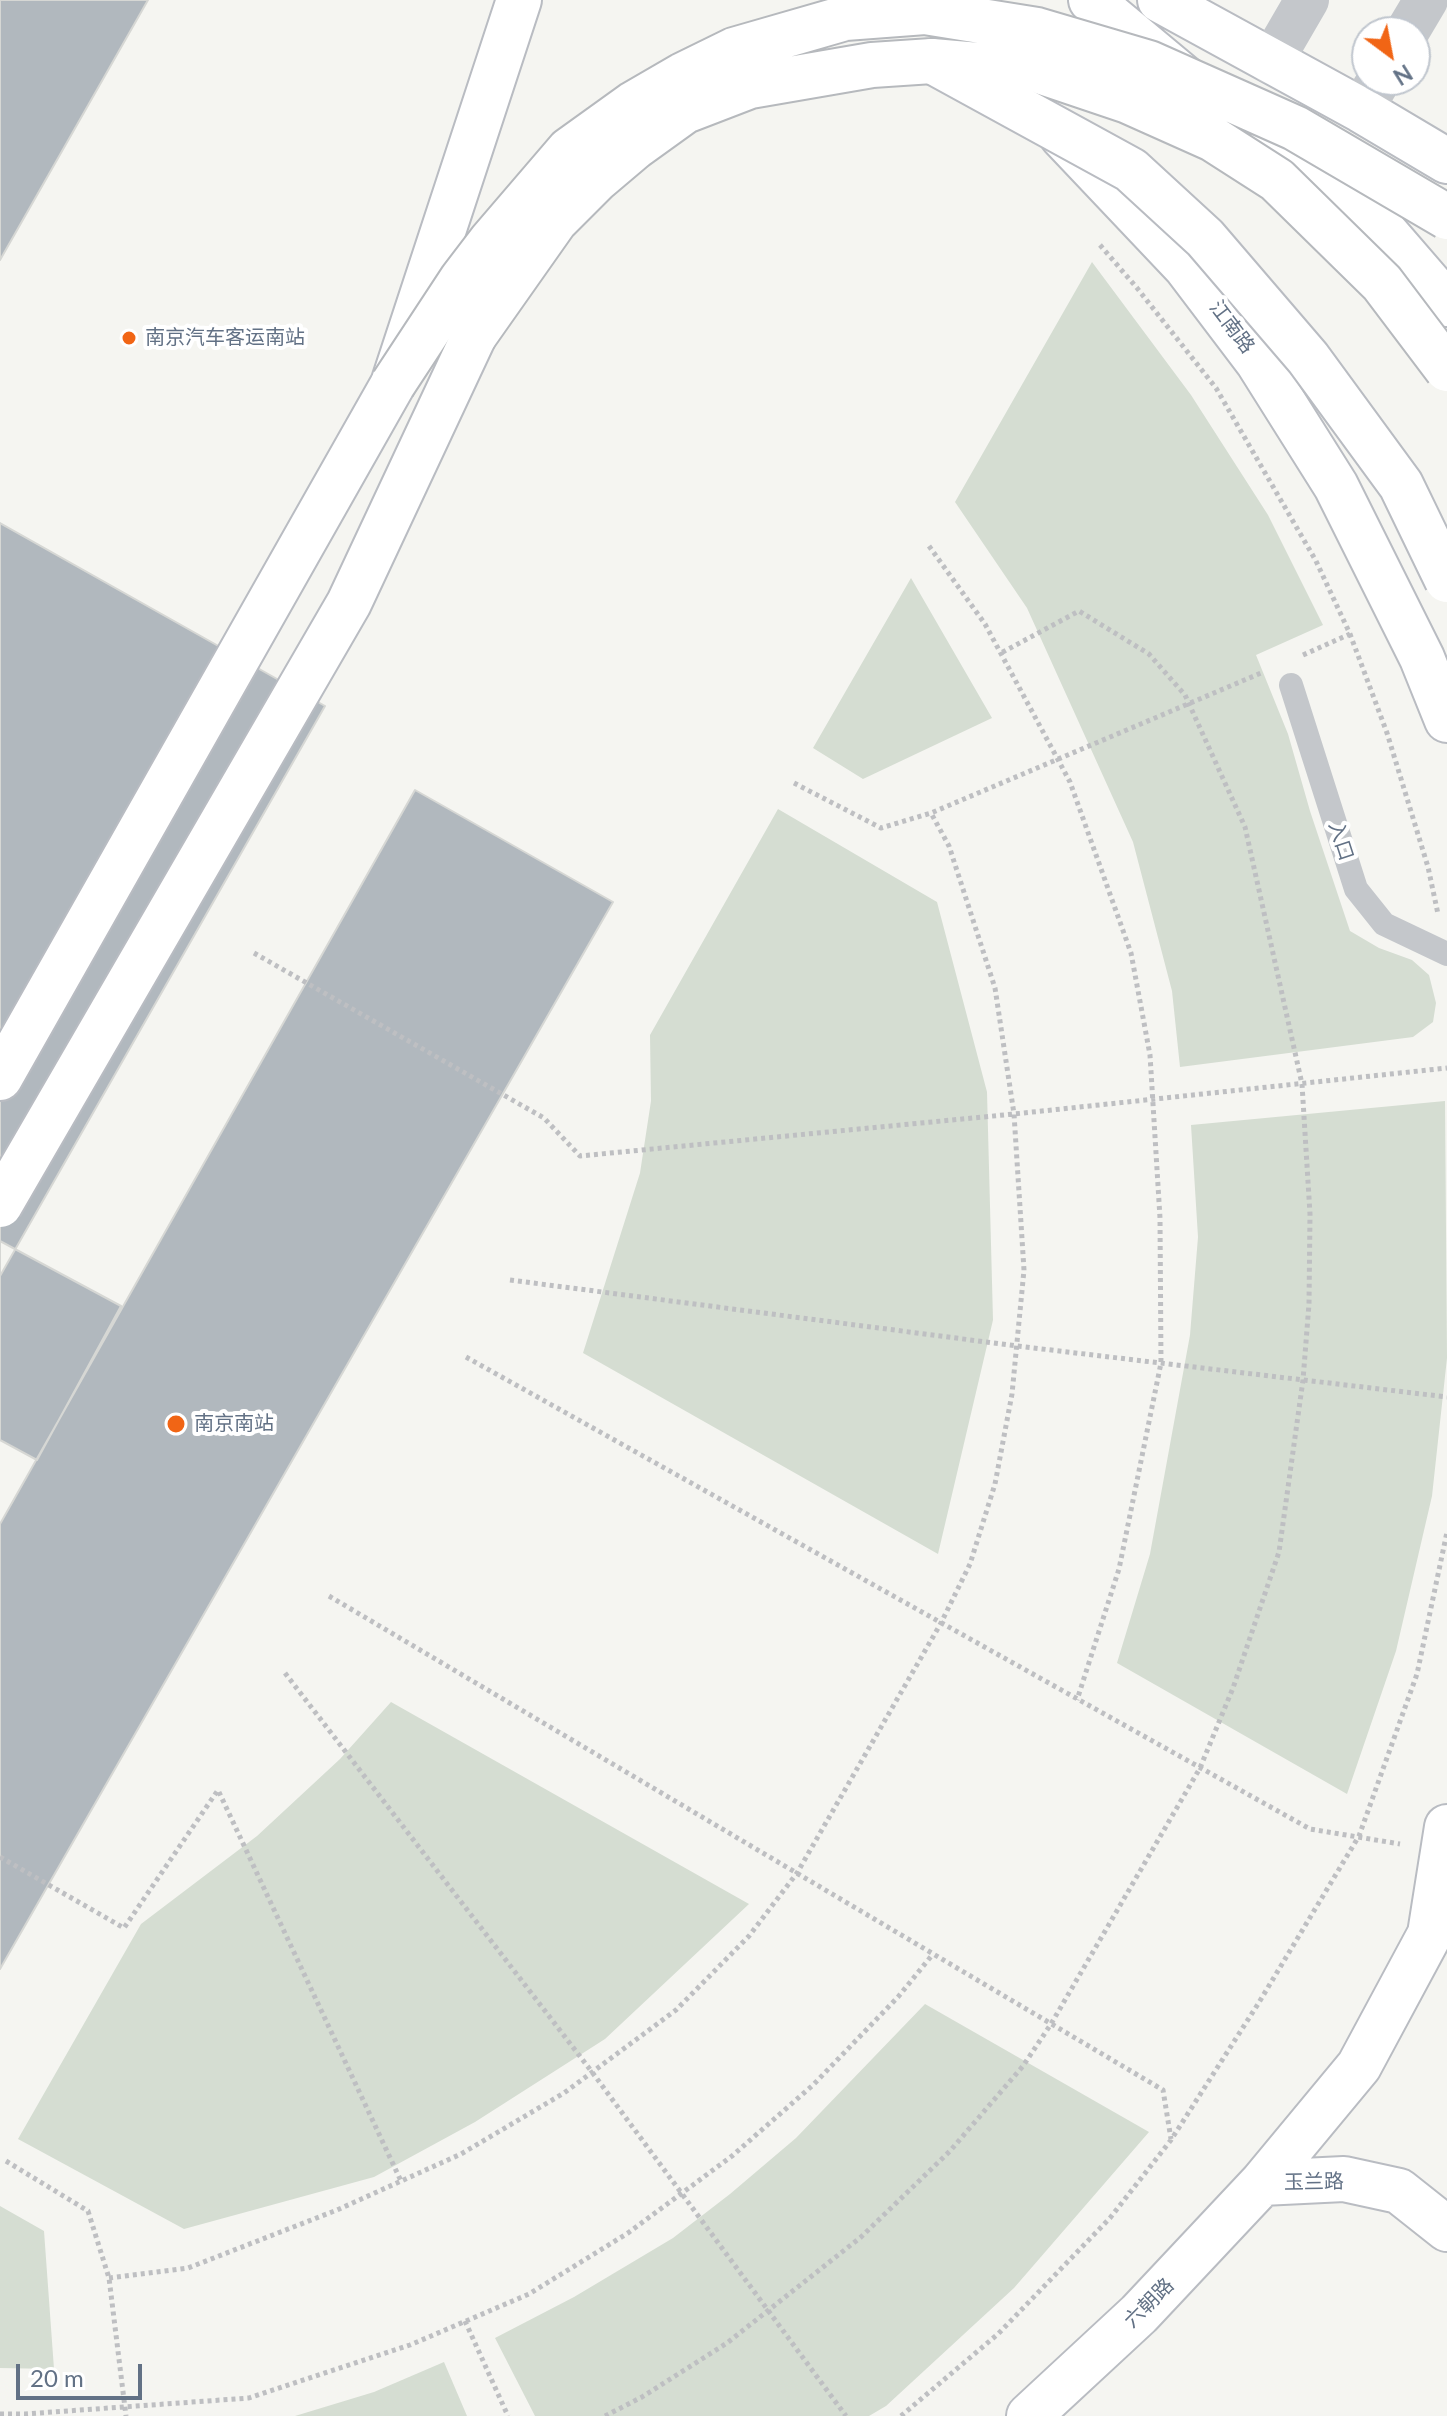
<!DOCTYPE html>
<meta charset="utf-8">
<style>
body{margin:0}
#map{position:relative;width:1447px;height:2416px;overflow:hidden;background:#f5f5f1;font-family:Lato,sans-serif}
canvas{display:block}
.north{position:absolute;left:1351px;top:16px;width:80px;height:80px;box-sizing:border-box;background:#fff;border:2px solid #c0c6ce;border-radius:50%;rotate:148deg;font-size:22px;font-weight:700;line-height:32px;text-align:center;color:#627185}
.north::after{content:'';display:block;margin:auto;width:28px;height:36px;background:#f16515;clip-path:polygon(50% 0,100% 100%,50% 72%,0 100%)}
.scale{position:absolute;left:16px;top:2364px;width:126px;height:36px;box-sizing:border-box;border:4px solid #627185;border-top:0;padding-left:10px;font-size:24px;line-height:28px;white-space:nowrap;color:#627185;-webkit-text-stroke:6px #fff;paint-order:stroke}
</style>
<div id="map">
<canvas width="1447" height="2416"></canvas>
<div class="north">N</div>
<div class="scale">20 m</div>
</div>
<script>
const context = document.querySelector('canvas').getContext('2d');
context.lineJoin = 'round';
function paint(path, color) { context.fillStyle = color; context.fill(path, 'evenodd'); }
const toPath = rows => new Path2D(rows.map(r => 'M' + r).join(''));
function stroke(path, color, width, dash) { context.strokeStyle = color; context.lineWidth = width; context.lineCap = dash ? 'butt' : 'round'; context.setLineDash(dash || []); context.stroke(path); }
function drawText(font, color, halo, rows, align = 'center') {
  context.font = font + ' Lato,"Noto Sans SC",sans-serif'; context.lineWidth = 8; context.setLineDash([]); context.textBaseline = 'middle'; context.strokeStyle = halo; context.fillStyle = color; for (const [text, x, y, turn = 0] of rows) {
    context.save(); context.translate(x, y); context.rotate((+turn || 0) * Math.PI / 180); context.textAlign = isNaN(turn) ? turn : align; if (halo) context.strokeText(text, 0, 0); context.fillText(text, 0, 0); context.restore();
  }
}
const green = toPath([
 [1092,262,1191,395,1268,515,1323,625,1256,655,1288,734,1310,811,1350,931,1379,948,1412,960,1429,975,1436,1003,1433,1022,1413,1037,1180,1067,1172,991,1133,842,1027,608,955,502],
 [911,578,992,718,863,779,813,748],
 [778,809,937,902,987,1092,993,1320,938,1554,583,1353,640,1173,651,1101,650,1035],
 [1445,1101,1447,1358,1432,1496,1396,1651,1347,1794,1117,1663,1150,1554,1190,1335,1198,1237,1191,1125],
 [391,1702,749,1904,605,2039,475,2122,374,2177,184,2229,18,2139,141,1924,257,1836,340,1759],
 [925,2004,1149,2132,1014,2288,886,2406,869,2416,535,2416,495,2338,574,2297,673,2238,730,2194,796,2138],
 [0,2206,44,2231,54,2369,0,2368],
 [444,2362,467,2416,295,2416,374,2392]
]);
const building = toPath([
 [0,0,148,0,0,260,0,0],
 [0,523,325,706,0,1276,0,523],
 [415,790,613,902,0,1969,0,1524,415,790],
 [0,1241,121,1306,37,1460,0,1440,0,1241]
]);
const path = toPath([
 [1100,245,1137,288,1216,388,1316,561,1350,634,1387,733,1428,867,1438,914],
 [929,546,985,624,1070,782,1131,953,1150,1055,1160,1218,1161,1363,1119,1569,1077,1700],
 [1303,655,1350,634],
 [794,783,881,828,931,813,1261,673],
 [254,953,544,1118,580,1156,1014,1114,1447,1068],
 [510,1280,1017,1346,1447,1397],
 [466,1357,1310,1829,1400,1844],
 [329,1596,1163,2090,1171,2139],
 [285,1673,592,2072,846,2416],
 [0,1857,124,1928,218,1790,401,2181],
 [6,2161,88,2211,109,2278,126,2416],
 [109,2278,188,2268,337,2210,461,2154,564,2093,676,2010,749,1936,797,1873,941,1623,970,1564,995,1484,1012,1394,1024,1270,1014,1114,995,988,949,846,931,813],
 [465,2321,508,2416],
 [0,2414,25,2414,249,2398,410,2345,529,2294,628,2233,732,2156,813,2085,898,1997,933,1954],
 [605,2416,642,2397,727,2343,861,2237,950,2151,1023,2066,1051,2024,1200,1768,1233,1688,1279,1552,1303,1380,1309,1304,1310,1214,1302,1084,1245,827,1185,695,1149,654,1079,611,1001,653],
 [901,2416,998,2334,1110,2218,1171,2140,1258,2004,1359,1836,1417,1674,1447,1532]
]);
const lane = toPath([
 [1291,685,1356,889,1384,924,1447,954]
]);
const street = toPath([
 [1407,32,1426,0],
 [1271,62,1307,0],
 [1361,110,1379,80]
]);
const secondary = toPath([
 [1091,0,1261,142,1378,224,1447,304],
 [1160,0,1361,110,1447,161],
 [1062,136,1186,267,1258,362,1336,486,1422,658,1447,720],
 [0,1078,393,384,519,0],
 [1262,2183,1344,2179,1399,2191,1447,2229],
 [1029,2416,1139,2314,1262,2183,1359,2066,1430,1934,1447,1827]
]);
const secondaryBridge = toPath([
 [932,61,1131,170,1205,238,1308,358,1401,485,1447,580],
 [0,1205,349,603,474,336]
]);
const highwayBridge = toPath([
 [474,336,555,221,596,180,635,147,685,111,750,86,872,65,932,61,1036,70,1128,101,1213,139,1277,180,1382,283,1447,369],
 [393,384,462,279,491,241,569,150,633,104,683,75,734,50,845,18,925,12,1037,30,1149,63,1295,128,1447,217]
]);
const markers = [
 [129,338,8,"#f16515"],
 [176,1424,10,"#f16515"]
];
const streetNames = [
 ["江南路",1232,327,53],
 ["入口",1341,841,72],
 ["玉兰路",1314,2182,-1],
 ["六朝路",1149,2303,-45]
];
const poiNames = [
 ["南京汽车客运南站",145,338],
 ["南京南站",194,1424]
];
paint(green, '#d5ddd2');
paint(building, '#b1b8be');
stroke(building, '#d6d7d4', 2);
stroke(secondary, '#b9bcc2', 48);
stroke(path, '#bebfc2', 5, [4, 4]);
stroke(lane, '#c4c7cb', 24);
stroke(street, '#c4c7cb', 44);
stroke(secondary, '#fff', 44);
stroke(secondaryBridge, '#b9bcc2', 48, []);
stroke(highwayBridge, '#b6b9bd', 48, []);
stroke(secondaryBridge, '#fff', 44);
stroke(highwayBridge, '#fff', 44);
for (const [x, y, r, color] of markers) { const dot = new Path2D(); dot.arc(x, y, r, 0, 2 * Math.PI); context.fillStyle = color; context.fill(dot); stroke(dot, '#fff', 3); }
drawText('20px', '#627185', '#fff', streetNames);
drawText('20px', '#627185', '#fff', poiNames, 'left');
</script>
